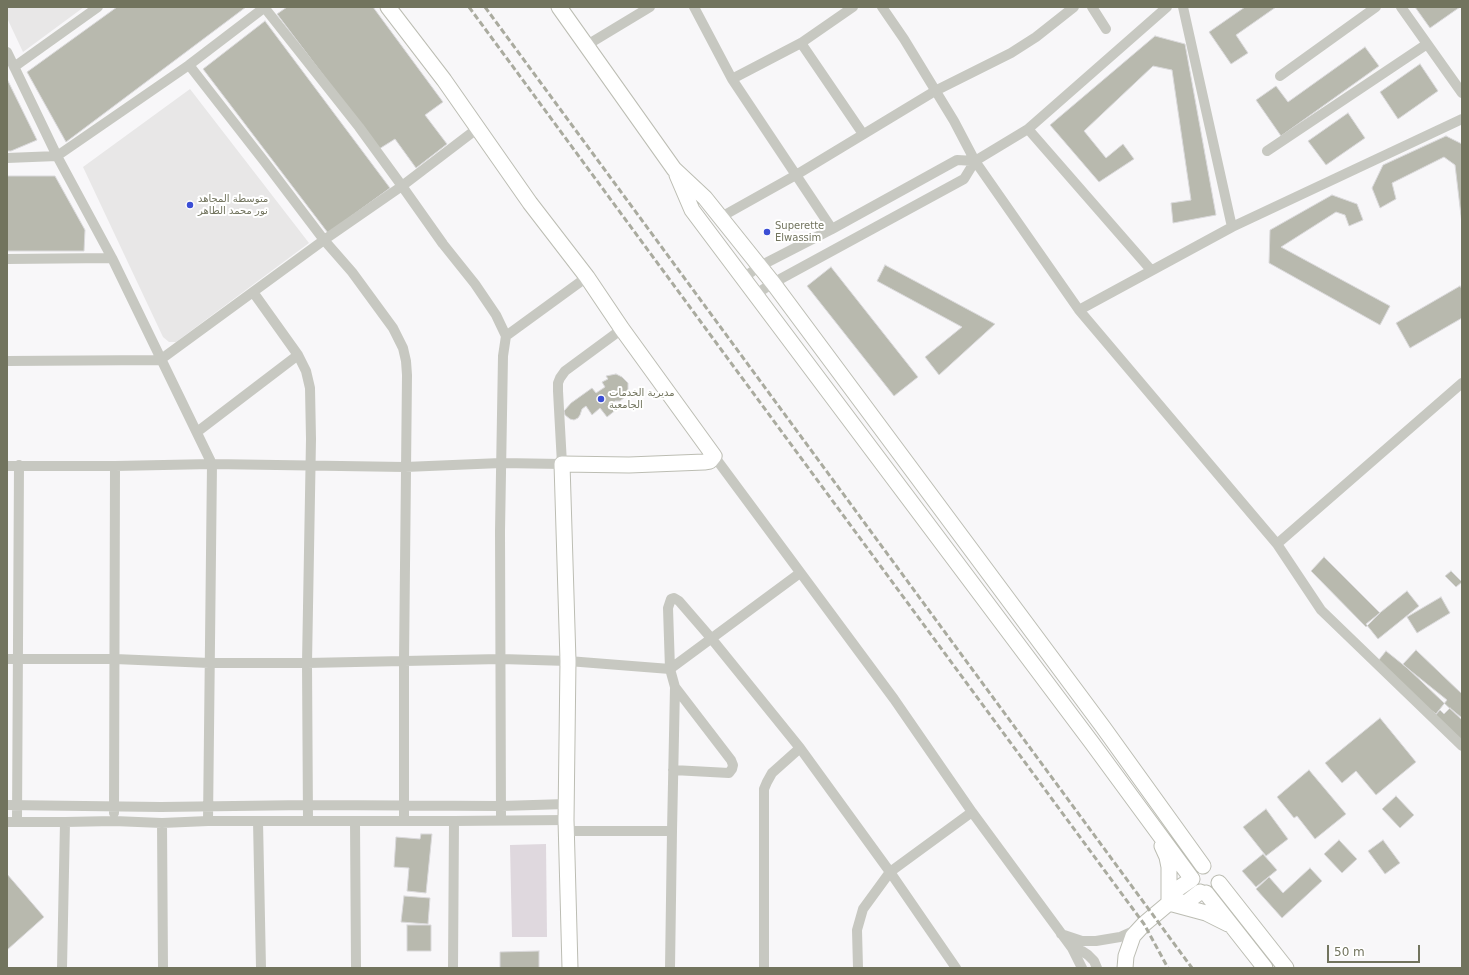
<!DOCTYPE html>
<meta charset="utf-8">
<style>
body{margin:0}
#map{position:relative;width:1469px;height:975px;overflow:hidden;background:#f8f7f9;font-family:"DejaVu Sans",sans-serif}
canvas{display:block}
.frame{position:absolute;inset:0;border:8px solid #72745e;pointer-events:none}
.scale{position:absolute;left:1327px;top:945px;width:93px;height:18px;box-sizing:border-box;border:2px solid #72745e;border-top:0;padding-left:5px;font-size:12px;line-height:14px;white-space:nowrap;color:#72745e;-webkit-text-stroke:3px #fff;paint-order:stroke}
</style>
<div id="map">
<canvas width="1469" height="975"></canvas>
<div class="frame"></div>
<div class="scale">50 m</div>
</div>
<script>
const context = document.querySelector('canvas').getContext('2d');
context.lineJoin = 'round';
function paint(path, color) { context.fillStyle = color; context.fill(path, 'evenodd'); }
const toPath = rows => new Path2D(rows.map(r => 'M' + r).join(''));
function stroke(path, color, width, dash) { context.strokeStyle = color; context.lineWidth = width; context.lineCap = dash ? 'butt' : 'round'; context.setLineDash(dash || []); context.stroke(path); }
function drawText(font, color, halo, rows, align = 'center') {
  context.font = font + ' "DejaVu Sans","Noto Naskh Arabic",sans-serif'; context.lineWidth = 4; context.setLineDash([]); context.textBaseline = 'middle'; context.strokeStyle = halo; context.fillStyle = color; for (const [text, x, y, turn = 0] of rows) {
    context.save(); context.translate(x, y); context.rotate((+turn || 0) * Math.PI / 180); context.textAlign = isNaN(turn) ? turn : align; if (halo) context.strokeText(text, 0, 0); context.fillText(text, 0, 0); context.restore();
  }
}
const built = toPath([
 [7,7,84,7,23,52,7,18],
 [190,89,309,243,176,342,169,342,163,337,83,167]
]);
const green = toPath([
 [546,844,547,937,512,937,510,845]
]);
const building = toPath([
 [117,7,246,7,66,142,27,72,117,7],
 [287,7,373,7,443,102,425,115,447,144,416,168,395,139,379,149,277,14,287,7],
 [1245,7,1276,7,1236,35,1248,53,1231,64,1209,32,1245,7],
 [1415,7,1460,7,1430,28,1415,7],
 [265,21,390,188,328,233,203,69,265,21],
 [1155,36,1185,44,1216,215,1173,223,1171,203,1191,200,1172,70,1153,66,1084,131,1106,158,1123,144,1134,159,1099,182,1050,125,1155,36],
 [1365,47,1379,66,1281,136,1256,100,1276,86,1288,102,1365,47],
 [1420,64,1438,91,1398,119,1380,92,1420,64],
 [7,79,37,140,11,151,7,151,7,79],
 [1348,113,1365,138,1326,165,1308,141,1348,113],
 [1446,136,1462,144,1462,224,1455,165,1444,157,1392,183,1396,199,1380,208,1372,188,1383,165,1446,136],
 [7,176,55,176,85,230,84,251,7,251,7,176],
 [1332,195,1357,204,1363,220,1349,226,1345,215,1336,212,1281,247,1390,306,1380,325,1269,263,1270,230,1332,195],
 [885,265,995,324,939,375,925,357,962,327,877,281,885,265],
 [831,267,918,377,894,396,807,286,831,267],
 [1460,286,1462,289,1462,318,1410,348,1396,323,1460,286],
 [616,374,622,377,628,383,628,390,625,397,620,401,615,401,612,404,617,409,607,417,600,408,592,415,586,406,582,409,580,415,578,418,574,420,570,419,565,415,564,411,571,403,592,388,596,393,605,387,602,382,608,379,606,376,616,374],
 [1324,557,1380,613,1366,627,1311,571,1324,557],
 [1451,571,1462,582,1456,587,1445,576,1451,571],
 [1407,591,1419,606,1378,639,1366,624,1407,591],
 [1441,597,1450,613,1417,633,1407,617,1441,597],
 [1416,650,1462,694,1462,720,1403,664,1416,650],
 [1386,651,1447,700,1436,714,1374,666,1386,651],
 [1450,708,1462,718,1462,745,1432,719,1440,710,1444,714,1450,708],
 [1380,718,1416,762,1376,795,1356,771,1342,783,1325,763,1380,718],
 [1309,770,1346,814,1315,839,1297,816,1294,818,1277,797,1309,770],
 [1396,796,1414,815,1400,828,1382,809,1396,796],
 [1266,809,1288,839,1266,856,1243,827,1266,809],
 [421,834,432,834,426,893,407,891,409,868,394,867,396,837,420,839,421,834],
 [1339,840,1357,859,1342,873,1324,854,1339,840],
 [1383,840,1400,863,1385,874,1368,851,1383,840],
 [1263,854,1277,870,1256,887,1242,871,1263,854],
 [1310,868,1322,881,1282,918,1256,889,1269,877,1283,893,1310,868],
 [7,874,44,917,7,950,7,874],
 [404,896,430,898,428,924,401,922,404,896],
 [407,925,431,925,431,951,407,951,407,925],
 [539,951,539,968,500,968,500,952,539,951]
]);
const street = toPath([
 [264,7,359,127,402,186,443,244,475,284,496,315,506,336,503,356,500,531,501,820],
 [694,7,732,79,801,43,853,7],
 [882,7,904,39,954,121,975,161,1079,310,1277,544,1321,610,1462,746],
 [1092,7,1106,29],
 [1183,7,1232,227],
 [1401,7,1462,93],
 [801,43,863,134],
 [587,45,650,7],
 [7,52,57,156,112,258,212,464,208,821],
 [189,65,264,161,324,240,352,272,393,328,403,348,406,361,407,375,404,661,404,821],
 [14,67,98,7],
 [1280,76,1376,7],
 [732,79,832,229],
 [1028,129,1151,270],
 [1267,151,1427,44],
 [7,158,57,156,189,65,265,7],
 [721,217,796,175,935,91,1011,53,1036,37,1074,7],
 [7,259,112,258],
 [743,278,760,266,832,229,957,160,975,161],
 [253,292,298,355,306,371,310,388,311,439,307,663,308,821],
 [756,294,773,283,964,179,975,161,1028,129,1167,7],
 [1079,310,1232,227,1462,119],
 [506,336,587,277],
 [7,361,160,360,324,240,402,186,478,128],
 [197,432,298,355],
 [714,456,894,699,972,812,1072,948,1082,968],
 [7,466,115,466,212,464,405,467,501,463,562,464,558,391,558,383,560,378,565,371,622,329],
 [1277,544,1462,383],
 [7,659,115,659,209,663,307,663,501,659,568,661,670,669,800,573],
 [673,770,729,773,732,769,733,765,731,760,675,687],
 [7,805,161,807,307,805,501,806,566,804],
 [114,813,115,466],
 [258,821,261,968],
 [355,821,356,968],
 [7,822,65,822,114,821,162,823,208,821,454,821,566,820],
 [17,822,19,465],
 [162,823,163,968],
 [566,831,672,831,675,687,670,669,668,608,671,599,674,598,679,601,711,638,800,748,890,872,956,968],
 [1061,934,1082,941,1096,941,1120,937,1138,929],
 [1072,948,1082,951,1088,955,1094,961,1097,968],
 [62,968,65,822],
 [453,968,454,821],
 [670,968,672,831],
 [764,968,764,789,767,782,772,773,800,748],
 [858,968,857,930,863,909,890,872,972,812]
]);
const secondary = toPath([
 [388,7,444,80,530,203,587,277,622,329,714,456,710,461,704,462,629,465,562,464,568,661,566,820,570,968],
 [559,7,674,169,705,198,773,283,1103,727,1203,866],
 [677,175,692,210,1092,743,1192,879,1176,890,1173,895,1169,903,1144,924,1133,936,1126,956,1125,968],
 [1162,846,1167,857,1169,867,1169,902],
 [1219,883,1286,968],
 [1206,893,1265,968],
 [1169,903,1206,913,1228,924],
 [1172,903,1187,902,1200,892]
]);
const rail = toPath([
 [469,7,1144,924,1168,968],
 [485,7,1192,968]
]);
const markers = [
 [190,205,4,"#3b4ed5"],
 [767,232,4,"#3b4ed5"],
 [601,399,4,"#3b4ed5"]
];
const poiNames = [
 ["متوسطة المجاهد",198,199],
 ["نور محمد الطاهر",198,211],
 ["Superette",775,226],
 ["Elwassim",775,238],
 ["مديرية الخدمات",609,393],
 ["الجامعية",609,405]
];
paint(built, '#e8e7e7');
paint(green, '#dfd8de');
paint(building, '#b8b9ae');
stroke(building, '#dad9db', 1);
stroke(secondary, '#bcbdb3', 17);
stroke(street, '#c7c8c1', 10);
stroke(secondary, '#fff', 15);
stroke(rail, '#aaab9f', 3, [6, 3]);
for (const [x, y, r, color] of markers) { const dot = new Path2D(); dot.arc(x, y, r, 0, 2 * Math.PI); context.fillStyle = color; context.fill(dot); stroke(dot, '#fff', 1.5); }
drawText('10px', '#72745e', '#fff', poiNames, 'left');
</script>
